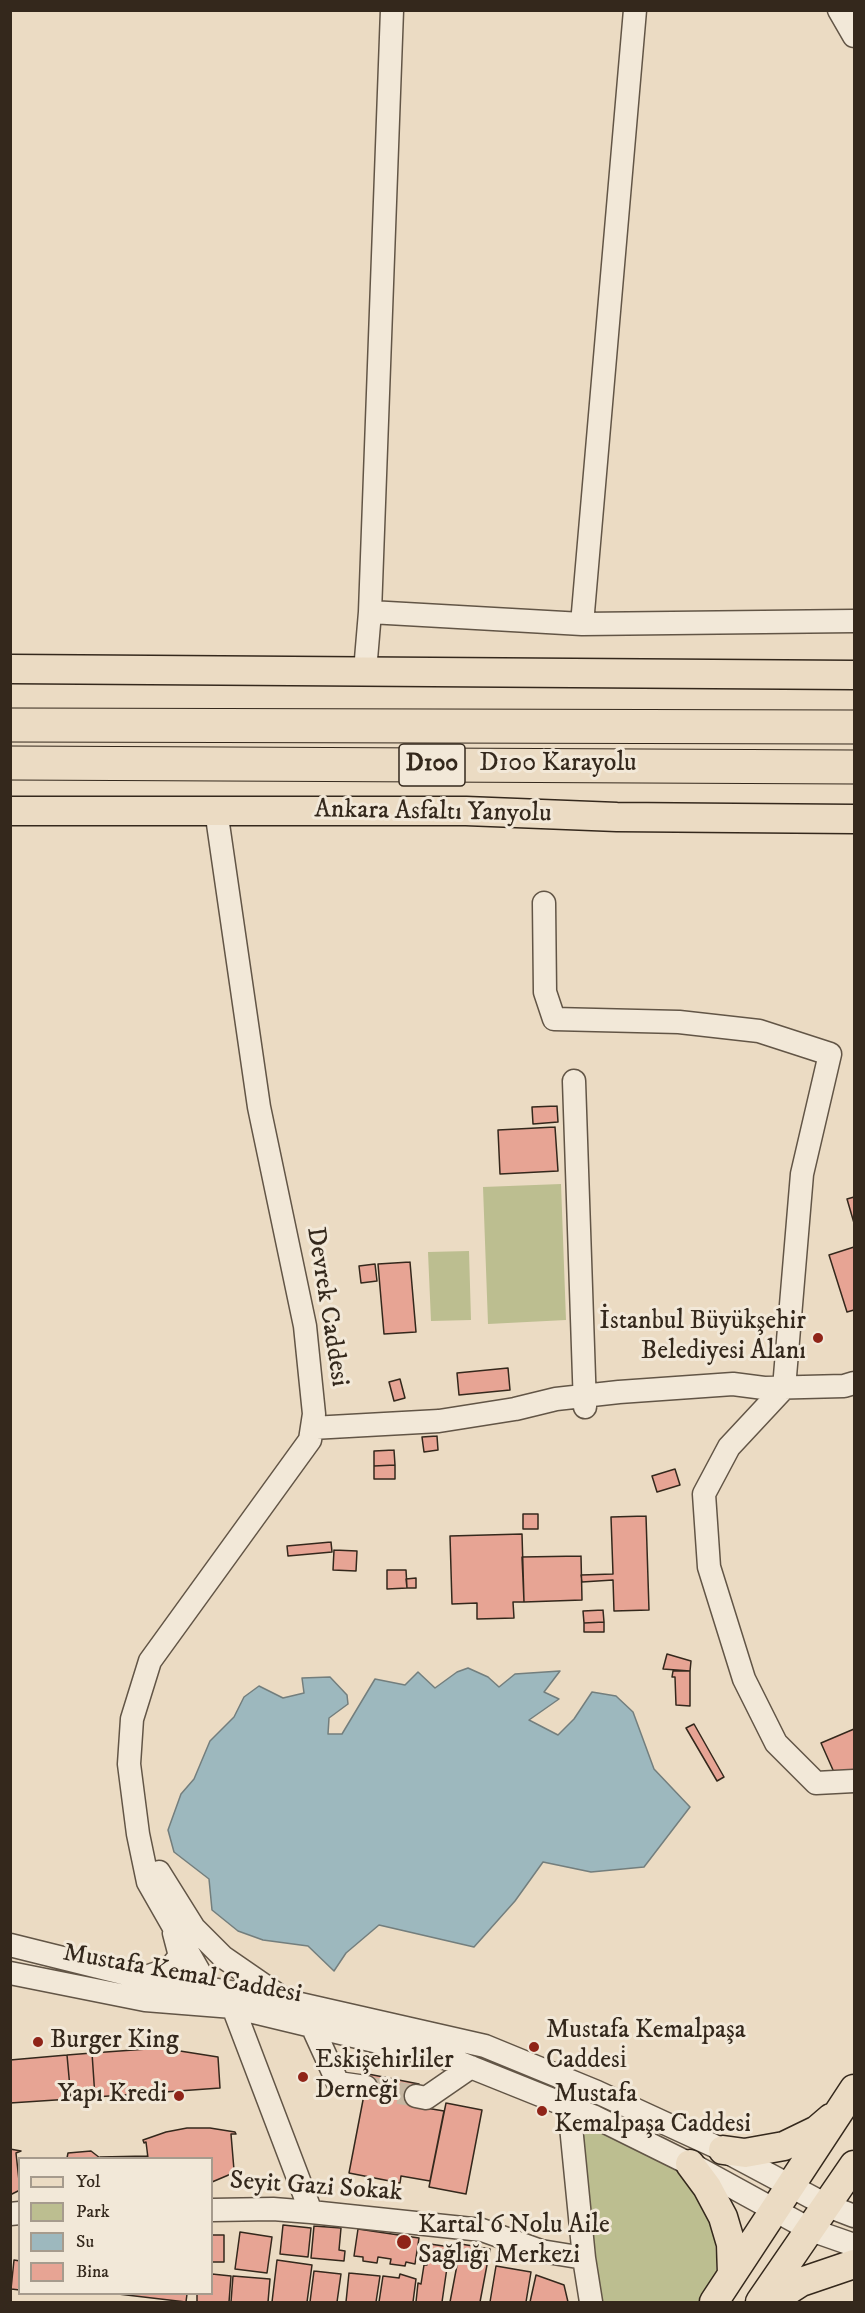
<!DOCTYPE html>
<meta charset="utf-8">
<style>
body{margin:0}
#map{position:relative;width:865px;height:2313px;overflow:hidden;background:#ebdbc3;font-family:"IM FELL DW Pica",serif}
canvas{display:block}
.frame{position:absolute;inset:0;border:12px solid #34281c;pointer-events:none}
.legend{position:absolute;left:18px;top:2157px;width:195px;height:138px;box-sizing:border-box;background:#f2e8d8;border:2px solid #a69b8d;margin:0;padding:8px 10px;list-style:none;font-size:18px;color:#34281c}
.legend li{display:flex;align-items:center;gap:12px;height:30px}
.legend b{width:30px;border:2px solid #a69b8d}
</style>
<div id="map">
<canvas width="865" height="2313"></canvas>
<div class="frame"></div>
<ul class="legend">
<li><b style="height:8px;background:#ebdbc3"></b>Yol</li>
<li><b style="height:16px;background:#bcbe90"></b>Park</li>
<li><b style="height:16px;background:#9db8be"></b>Su</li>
<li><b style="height:16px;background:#e7a494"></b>Bina</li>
</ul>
</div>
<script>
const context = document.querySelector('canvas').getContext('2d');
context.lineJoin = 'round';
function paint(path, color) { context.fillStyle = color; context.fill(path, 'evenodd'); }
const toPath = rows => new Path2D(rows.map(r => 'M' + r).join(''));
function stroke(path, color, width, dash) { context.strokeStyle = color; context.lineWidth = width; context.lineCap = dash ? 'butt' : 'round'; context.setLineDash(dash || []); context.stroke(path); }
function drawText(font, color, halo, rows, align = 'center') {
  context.font = font + ' "IM FELL DW Pica",serif'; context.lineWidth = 6; context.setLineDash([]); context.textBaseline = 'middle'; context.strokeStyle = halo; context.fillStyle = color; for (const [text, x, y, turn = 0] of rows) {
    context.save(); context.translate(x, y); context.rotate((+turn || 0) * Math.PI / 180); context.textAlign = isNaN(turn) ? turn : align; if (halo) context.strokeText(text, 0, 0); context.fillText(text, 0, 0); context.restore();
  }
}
const green = toPath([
 [561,1184,566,1320,488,1324,483,1187],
 [469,1251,471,1320,431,1321,428,1252],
 [581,2120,672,2156,701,2196,715,2235,717,2280,702,2302,601,2302]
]);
const water = toPath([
 [468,1668,488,1677,499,1687,515,1674,560,1671,544,1692,559,1699,529,1720,558,1735,574,1719,592,1692,616,1696,633,1712,654,1769,690,1807,644,1867,591,1872,543,1862,515,1901,474,1947,379,1925,346,1953,334,1971,308,1946,263,1940,238,1931,212,1910,209,1879,174,1852,168,1830,181,1794,194,1779,210,1741,234,1717,244,1697,259,1686,283,1698,304,1693,302,1678,330,1677,347,1695,348,1704,329,1718,328,1734,342,1734,375,1679,405,1685,418,1672,435,1688,457,1672,468,1668]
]);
const building = toPath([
 [557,1106,558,1122,533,1124,532,1107,557,1106],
 [555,1127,558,1171,500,1174,498,1130,555,1127],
 [854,1197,854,1223,847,1199,854,1197],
 [854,1247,854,1310,847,1312,829,1255,854,1247],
 [410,1262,416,1332,384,1334,378,1264,410,1262],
 [375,1264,377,1281,361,1283,359,1266,375,1264],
 [508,1368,510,1390,459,1395,457,1373,508,1368],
 [400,1379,405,1398,394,1401,389,1382,400,1379],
 [437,1436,438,1450,424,1452,422,1437,437,1436],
 [394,1450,395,1465,374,1466,374,1451,394,1450],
 [395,1465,395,1479,374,1479,374,1466,395,1465],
 [675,1469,680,1485,657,1492,652,1476,675,1469],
 [523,1514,538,1514,538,1529,523,1529,523,1514],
 [646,1516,649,1610,614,1611,613,1580,582,1582,581,1575,613,1574,611,1517,646,1516],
 [522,1534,524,1602,513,1602,514,1618,477,1619,477,1603,452,1604,450,1536,522,1534],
 [331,1542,332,1552,288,1556,287,1546,331,1542],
 [334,1550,357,1551,356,1571,333,1570,334,1550],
 [581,1556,582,1600,524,1602,522,1557,581,1556],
 [387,1570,406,1570,407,1588,387,1589,387,1570],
 [416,1578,416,1588,407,1588,406,1579,416,1578],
 [603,1610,604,1622,584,1623,583,1611,603,1610],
 [604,1622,604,1632,584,1632,584,1623,604,1622],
 [667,1654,691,1661,690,1671,663,1669,667,1654],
 [673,1671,690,1671,690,1706,676,1705,675,1677,672,1677,673,1671],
 [694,1724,724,1777,717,1781,686,1728,694,1724],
 [854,1729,854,1771,837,1779,821,1743,854,1729],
 [161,2048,218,2057,220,2088,95,2097,92,2053,161,2048],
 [92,2053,95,2097,71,2099,67,2055,92,2053],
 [67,2055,71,2099,10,2103,10,2060,67,2055],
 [368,2074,419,2084,414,2106,444,2111,430,2181,401,2176,400,2183,349,2173,368,2074],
 [446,2103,482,2110,466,2194,429,2187,446,2103],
 [187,2128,210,2128,235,2132,236,2134,231,2134,234,2170,238,2171,212,2182,212,2158,148,2158,146,2142,144,2143,143,2140,166,2132,187,2128],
 [10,2149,21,2151,16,2153,20,2190,10,2195,10,2149],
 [91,2151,100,2158,67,2158,68,2153,91,2151],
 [147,2156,148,2158,100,2157,147,2156],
 [283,2225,311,2228,308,2257,280,2254,283,2225],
 [314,2226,341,2228,339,2250,345,2251,344,2261,311,2258,314,2226],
 [358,2229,419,2238,415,2264,406,2262,405,2266,390,2264,391,2259,378,2257,377,2263,363,2261,363,2257,354,2256,358,2229],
 [240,2232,272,2237,267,2273,235,2269,240,2232],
 [212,2235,224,2235,224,2262,212,2262,212,2235],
 [430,2244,450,2247,442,2302,416,2302,418,2283,421,2284,424,2265,427,2265,430,2244],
 [461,2244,490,2249,480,2302,450,2302,461,2244],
 [14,2260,20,2261,20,2290,11,2289,14,2260],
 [277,2260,312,2265,307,2302,272,2302,277,2260],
 [496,2266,531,2272,526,2302,490,2302,496,2266],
 [314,2271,341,2274,337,2302,310,2302,314,2271],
 [349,2273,380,2276,376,2302,346,2302,349,2273],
 [212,2274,231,2276,229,2302,197,2302,197,2294,212,2294,212,2274],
 [400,2274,416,2279,413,2302,379,2302,383,2276,399,2278,400,2274],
 [536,2275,564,2285,568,2302,530,2302,536,2275],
 [233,2276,270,2279,268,2302,231,2302,233,2276],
 [118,2294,187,2294,186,2302,118,2294]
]);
const minorTunnel = toPath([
 [366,2087,416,2096]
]);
const minor = toPath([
 [839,10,854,36],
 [370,612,582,624,635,10],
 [582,624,854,621],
 [365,671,370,612,392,10],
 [216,810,259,1107,305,1326,314,1414,310,1440,150,1661,132,1719,129,1764,138,1834,148,1882,209,1989,233,2007,311,2212],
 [544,903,545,992,554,1019,679,1022,759,1031,830,1054,802,1174,784,1388,729,1447,704,1494,709,1567,744,1679,776,1743,816,1783,854,1781],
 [574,1081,585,1407],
 [312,1428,439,1421,515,1409,556,1399,619,1392,733,1384,764,1388,844,1386,854,1383],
 [159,1872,194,1928,223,1957,281,1997],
 [10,1945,143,1978,287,2001,485,2046,597,2092,723,2150,828,2206,854,2216],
 [10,1973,145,2000,233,2007,453,2060,595,2117,698,2168,811,2230,854,2245],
 [143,1978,169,1969,180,1956,174,1933],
 [312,2026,338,2083,366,2087],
 [416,2096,426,2098,471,2067],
 [569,2106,584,2258,591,2302],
 [212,2210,273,2209,311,2212,482,2230,541,2251,584,2258],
 [10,2214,20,2213]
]);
const major = toPath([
 [10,669,854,675],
 [10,811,466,811,617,817,854,819],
 [723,2150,745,2153,784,2146,817,2130,831,2118],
 [690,2164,707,2187,723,2217,731,2244,732,2274],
 [714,2302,854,2089],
 [760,2302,854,2165],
 [770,2302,801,2282,854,2264]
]);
const highway = toPath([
 [10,725,854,727],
 [10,763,854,767]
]);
const markers = [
 [818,1338,6,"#8f2418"],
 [38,2042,6,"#8f2418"],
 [534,2047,6,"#8f2418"],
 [303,2077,6,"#8f2418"],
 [179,2096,6,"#8f2418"],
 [542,2111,6,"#8f2418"],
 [404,2242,8,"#8f2418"]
];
const shields = [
 [432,765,66]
];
const shieldNames = [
 ["D100",432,765]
];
const streetNames = [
 ["D100 Karayolu",558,765],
 ["Ankara Asfaltı Yanyolu",433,813,1],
 ["Devrek Caddesi",326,1307,81],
 ["Mustafa Kemal Caddesi",182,1975,10],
 ["Seyit Gazi Sokak",316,2188,4]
];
const poiNames = [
 ["İstanbul Büyükşehir",806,1323,"right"],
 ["Belediyesi Alanı",806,1353,"right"],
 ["Mustafa Kemalpaşa",546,2032],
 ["Caddesi̇",546,2062],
 ["Burger King",50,2042],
 ["Eskişehirliler",315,2062],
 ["Derneği",315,2092],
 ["Yapı Kredi",167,2096,"right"],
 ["Mustafa",554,2096],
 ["Kemalpaşa Caddesi",554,2126],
 ["Kartal 6 Nolu Aile",418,2227],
 ["Sağlığı Merkezi",418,2257]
];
paint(green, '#bcbe90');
paint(water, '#9db8be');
stroke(water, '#737e7d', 1.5);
paint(building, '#e7a494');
stroke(building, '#34281c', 1.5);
stroke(minorTunnel, '#c6b7a2', 22, [22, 11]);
stroke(minor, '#625546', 25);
stroke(major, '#34281c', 31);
stroke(highway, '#34281c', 35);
stroke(minor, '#f2e8d8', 22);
stroke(major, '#ebdbc3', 28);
stroke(highway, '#ebdbc3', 33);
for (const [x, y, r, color] of markers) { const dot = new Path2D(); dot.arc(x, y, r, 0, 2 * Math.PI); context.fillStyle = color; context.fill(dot); stroke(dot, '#f2e8d8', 2); }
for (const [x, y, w] of shields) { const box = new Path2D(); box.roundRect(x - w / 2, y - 21, w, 42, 4.5); context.fillStyle = '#f2e8d8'; context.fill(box); stroke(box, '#34281c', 1.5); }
drawText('bold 24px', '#34281c', null, shieldNames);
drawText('26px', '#34281c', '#f2e8d8', streetNames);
drawText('26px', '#34281c', '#f2e8d8', poiNames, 'left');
</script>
